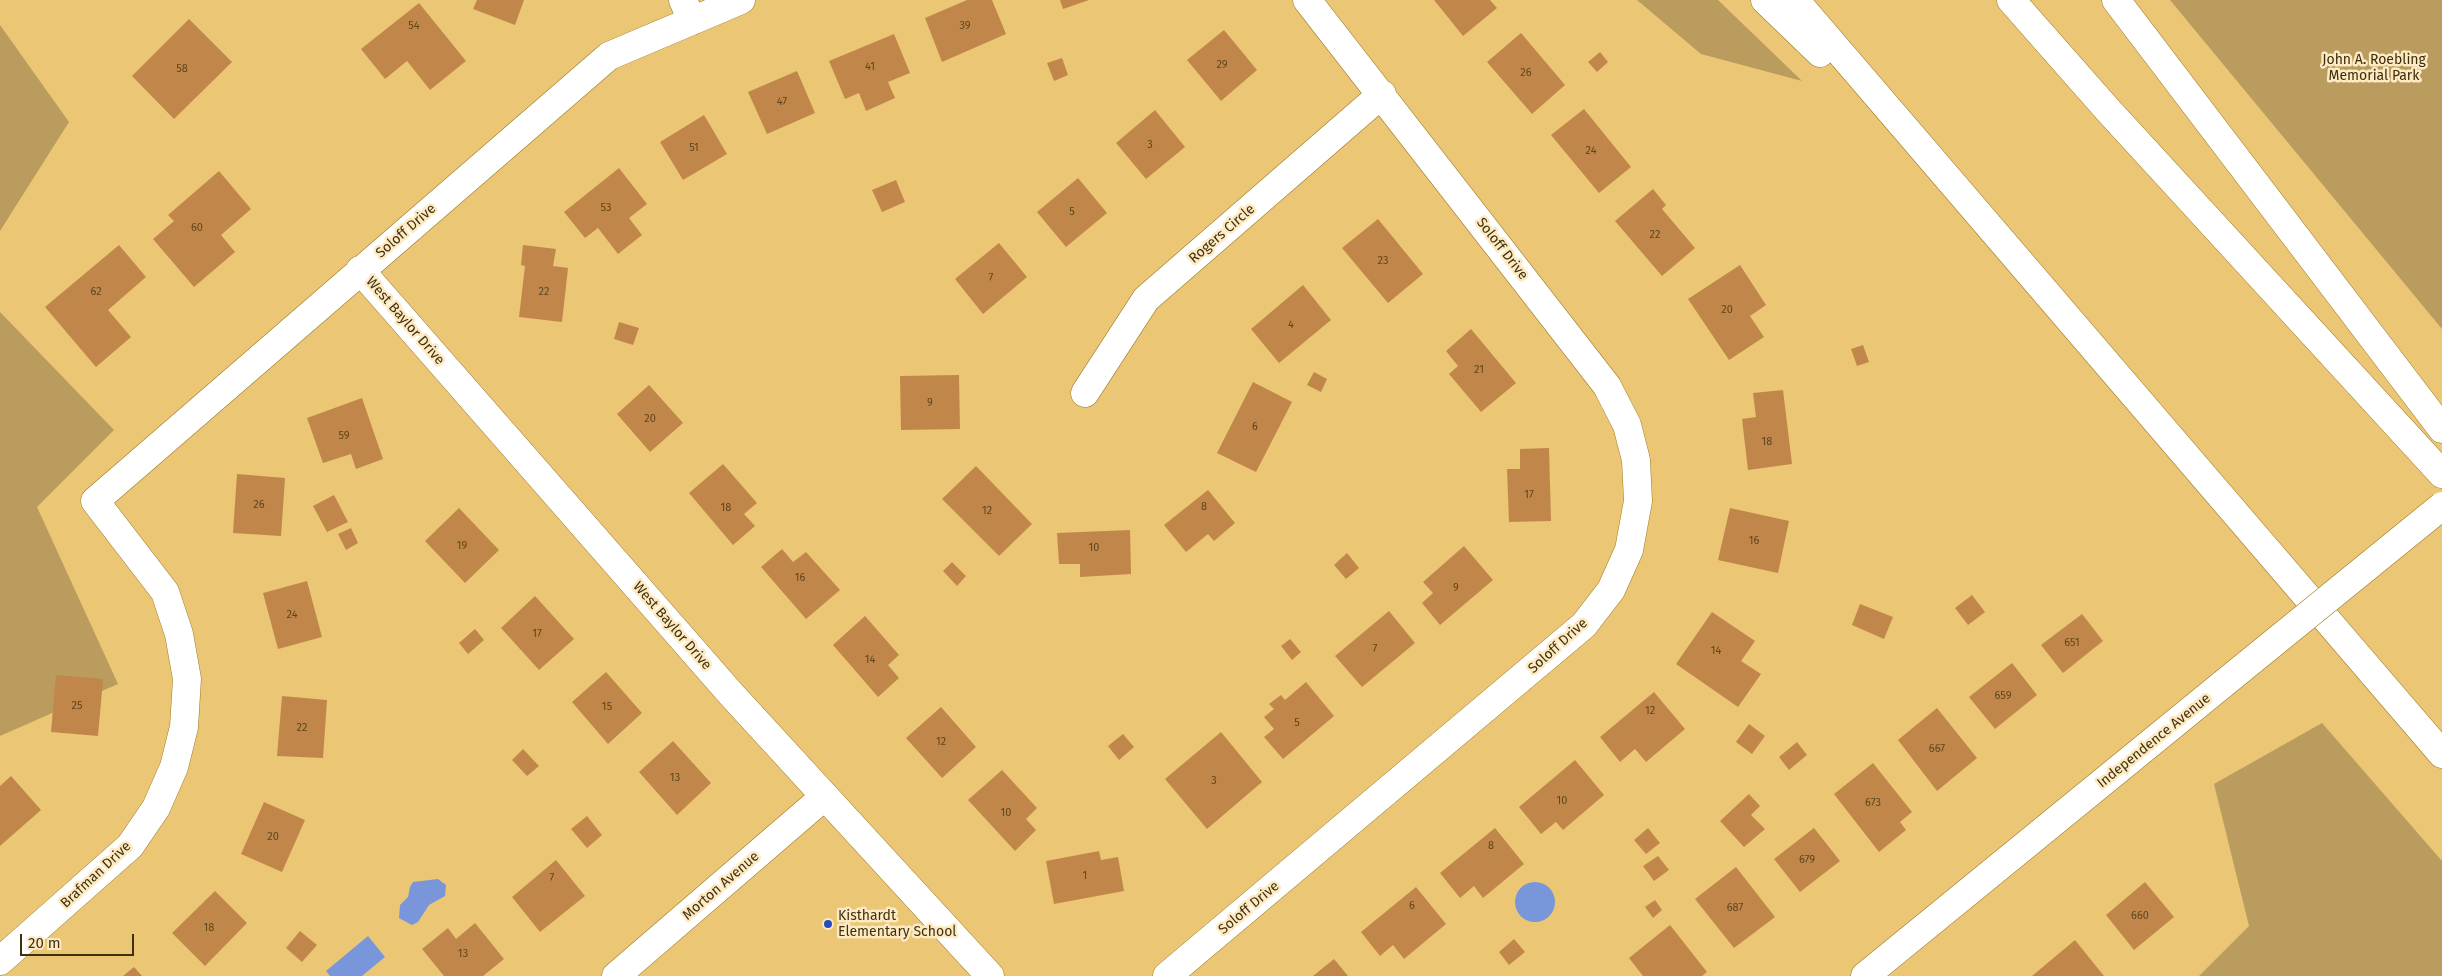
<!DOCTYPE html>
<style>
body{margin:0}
#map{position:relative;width:2442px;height:976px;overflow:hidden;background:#ebc674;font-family:"Fira Sans",sans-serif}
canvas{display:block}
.scale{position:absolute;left:20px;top:934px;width:114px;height:22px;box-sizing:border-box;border:2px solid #40310e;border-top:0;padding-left:6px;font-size:15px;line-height:18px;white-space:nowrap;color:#40310e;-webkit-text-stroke:4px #fdeac3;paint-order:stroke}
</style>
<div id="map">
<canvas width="2442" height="976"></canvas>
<div class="scale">20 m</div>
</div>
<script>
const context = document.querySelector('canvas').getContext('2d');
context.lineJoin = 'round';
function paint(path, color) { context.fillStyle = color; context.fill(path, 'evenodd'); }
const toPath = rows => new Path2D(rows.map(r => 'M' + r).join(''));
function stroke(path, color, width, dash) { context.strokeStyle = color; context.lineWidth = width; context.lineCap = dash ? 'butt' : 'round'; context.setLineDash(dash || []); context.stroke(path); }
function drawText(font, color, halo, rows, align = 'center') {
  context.font = font + ' "Fira Sans",sans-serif'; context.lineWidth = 5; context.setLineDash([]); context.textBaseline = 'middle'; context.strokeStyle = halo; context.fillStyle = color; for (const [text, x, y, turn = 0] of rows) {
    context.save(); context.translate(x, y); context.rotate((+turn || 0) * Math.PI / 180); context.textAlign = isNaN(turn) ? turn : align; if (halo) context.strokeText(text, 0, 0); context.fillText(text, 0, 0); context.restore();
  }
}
const green = toPath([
 [1637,0,1718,0,1802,81,1701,54],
 [2170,0,2442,0,2442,329],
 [0,25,69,122,0,231],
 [0,312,114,430,37,507,118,684,0,736],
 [2322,723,2442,861,2442,976,2199,976,2249,926,2214,784]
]);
const water = toPath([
 [438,879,446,885,445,896,429,905,418,922,412,925,399,918,400,905,408,897,410,887,413,882],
 '1515 902a20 20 0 1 1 40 0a20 20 0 1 1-40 0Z',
 [368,936,385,957,362,976,330,976,326,971]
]);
const building = toPath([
 [477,0,524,0,515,25,473,9],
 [967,0,992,0,1006,34,942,62,925,18],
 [1060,0,1089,0,1063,9],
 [1434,0,1490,0,1497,8,1463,36],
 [419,3,466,61,430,90,407,61,385,79,361,49],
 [189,19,232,62,174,119,132,76],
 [1224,30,1257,70,1221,101,1187,60],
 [1521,33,1565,85,1532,114,1487,62],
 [894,34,910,73,888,82,895,98,866,111,859,93,845,99,829,61],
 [1600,52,1608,62,1597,72,1588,62],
 [1062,58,1068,75,1054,81,1047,63],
 [797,71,815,113,767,134,748,92],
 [1584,109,1631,167,1599,193,1551,135],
 [1155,110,1185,147,1146,179,1116,143],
 [704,115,727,154,683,180,660,142],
 [619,168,647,204,629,218,642,235,618,254,598,228,585,238,564,212],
 [219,171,251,209,221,235,235,252,194,287,153,239,174,221,168,215],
 [1078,178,1107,213,1066,247,1037,212],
 [896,180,905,202,882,212,872,190],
 [1653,189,1666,205,1662,209,1695,248,1662,276,1615,221],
 [1378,219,1423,274,1388,303,1342,248],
 [999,243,1027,277,983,314,955,279],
 [119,245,146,277,108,310,131,337,96,367,45,307],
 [523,245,556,249,553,266,568,268,562,322,519,317,525,266,521,265],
 [1740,265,1766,305,1750,316,1764,337,1729,360,1688,299],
 [1303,285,1331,320,1279,363,1251,329],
 [619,322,639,328,633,345,614,339],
 [1471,329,1516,383,1481,412,1449,374,1458,366,1446,351],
 [1863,345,1869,362,1857,366,1851,349],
 [1314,372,1327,379,1321,392,1307,385],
 [959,375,960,429,901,430,900,376],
 [1253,382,1292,402,1256,472,1217,453],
 [649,385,683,423,650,452,617,414],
 [1783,390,1792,464,1748,470,1742,419,1756,417,1753,393],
 [362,398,383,459,356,469,351,454,323,463,307,418],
 [1549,448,1551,521,1509,522,1507,469,1520,469,1520,449],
 [723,464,757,503,744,514,755,526,733,545,689,493],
 [976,466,1032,524,999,556,942,499],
 [237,474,285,478,281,536,233,533],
 [1208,490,1235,523,1214,541,1208,534,1186,552,1164,525],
 [334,495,348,522,327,532,313,506],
 [459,508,499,550,465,583,425,541],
 [1730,508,1789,521,1778,573,1718,560],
 [351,528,358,543,346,550,338,534],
 [1130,530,1131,574,1080,577,1080,564,1059,564,1057,533],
 [1464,546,1493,580,1440,625,1422,603,1433,593,1423,582],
 [782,549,793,562,806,552,840,590,806,619,761,567],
 [1347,553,1359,568,1346,579,1334,565],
 [952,562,966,576,957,586,943,571],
 [307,581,322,637,278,649,263,593],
 [1972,595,1985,612,1968,625,1955,608],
 [535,596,574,639,539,670,501,628],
 [1860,604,1893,617,1884,639,1852,625],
 [1389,611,1415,643,1362,687,1335,656],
 [1712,612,1755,641,1741,661,1761,674,1738,707,1676,664],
 [2082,614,2103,641,2063,673,2041,645],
 [865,616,899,655,888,665,899,678,878,697,833,645],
 [475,629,484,640,468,654,459,643],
 [1290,639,1301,652,1292,660,1281,646],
 [2012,663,2037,695,1995,729,1969,697],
 [606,672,642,713,608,744,572,702],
 [56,675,103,679,98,736,51,732],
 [1306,682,1334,716,1283,759,1264,737,1274,729,1264,717,1274,709,1269,704,1281,695,1285,700],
 [1654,692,1685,729,1646,762,1635,749,1620,762,1600,737],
 [282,696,327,700,323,758,277,756],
 [941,707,976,747,942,778,906,738],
 [1937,708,1977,758,1937,791,1898,740],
 [1749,724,1765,736,1752,754,1736,742],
 [1221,732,1262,782,1207,829,1165,779],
 [1123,734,1134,747,1119,760,1108,746],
 [673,741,711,783,677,815,639,772],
 [1797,742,1807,755,1789,770,1779,757],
 [523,749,539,766,527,776,512,760],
 [1575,760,1604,795,1563,830,1556,822,1541,834,1519,807],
 [1873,763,1912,812,1900,822,1906,830,1879,852,1834,794],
 [1002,770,1037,808,1026,819,1036,830,1015,851,968,800],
 [11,776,41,810,0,846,0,786],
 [1749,794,1760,806,1751,815,1765,829,1744,847,1720,821],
 [264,802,305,820,282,872,241,854],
 [587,816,602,835,587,848,571,829],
 [1495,828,1524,864,1483,898,1474,886,1460,898,1440,873],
 [1648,828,1660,843,1646,854,1634,840],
 [1814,828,1840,861,1800,892,1774,859],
 [1099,851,1101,860,1118,857,1124,891,1054,904,1046,861],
 [1658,856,1669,870,1654,881,1643,866],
 [556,860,585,896,540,932,512,897],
 [1736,867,1775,917,1734,948,1695,899],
 [2145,882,2174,917,2134,950,2106,915],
 [1416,887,1446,924,1404,959,1393,945,1380,956,1361,932],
 [215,891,247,923,205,966,172,933],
 [1655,900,1662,910,1653,918,1645,907],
 [475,923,504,959,483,976,444,976,422,949,448,928,456,939],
 [1670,925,1707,972,1702,976,1643,976,1629,958],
 [300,931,317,945,302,962,286,948],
 [1514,939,1525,952,1509,965,1499,952],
 [2075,940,2104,976,2032,976],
 [1334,959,1348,976,1313,976],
 [134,967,142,976,123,976]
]);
const street = toPath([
 [683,0,692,21],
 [360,270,731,694,990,976],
 [1085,393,1146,299,1382,94],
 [0,961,130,846,156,808,174,767,184,727,187,679,179,634,165,592,95,501,609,56,741,0],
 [616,976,825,796],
 [1167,976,1584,625,1611,590,1629,550,1638,501,1636,460,1627,425,1607,386,1307,0]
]);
const secondary = toPath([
 [1865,976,2223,684]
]);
const highway = toPath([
 [1765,0,1820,53],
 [1795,0,2442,754],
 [2011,0,2107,109,2442,474],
 [2116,0,2442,429]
]);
const secondaryBridge = toPath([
 [2223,684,2442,506]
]);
const markers = [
 [828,924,5,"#274cbb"]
];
const numberNames = [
 ["54",414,26],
 ["39",965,26],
 ["29",1222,65],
 ["41",870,67],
 ["58",182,69],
 ["26",1526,73],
 ["47",782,102],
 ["3",1150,145],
 ["51",694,148],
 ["24",1591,151],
 ["53",606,208],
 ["5",1072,212],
 ["60",197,228],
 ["22",1655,235],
 ["23",1383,261],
 ["7",991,278],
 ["62",96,292],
 ["22",544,292],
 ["20",1727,310],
 ["4",1291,325],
 ["21",1479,370],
 ["9",930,403],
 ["20",650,419],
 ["6",1255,427],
 ["59",344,436],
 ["18",1767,442],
 ["17",1529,495],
 ["26",259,505],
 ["8",1204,507],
 ["18",726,508],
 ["12",987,511],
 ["16",1754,541],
 ["19",462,546],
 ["10",1094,548],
 ["16",800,578],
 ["9",1456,588],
 ["24",292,615],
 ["17",537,634],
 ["651",2072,643],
 ["7",1375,649],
 ["14",1716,651],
 ["14",870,660],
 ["659",2003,696],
 ["25",77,706],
 ["15",607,707],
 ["12",1650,711],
 ["5",1297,723],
 ["22",302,728],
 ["12",941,742],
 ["667",1937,749],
 ["13",675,778],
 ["3",1214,781],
 ["10",1562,801],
 ["673",1873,803],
 ["10",1006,813],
 ["20",273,837],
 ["8",1491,846],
 ["679",1807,860],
 ["1",1085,876],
 ["7",552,878],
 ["6",1412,906],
 ["687",1735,908],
 ["660",2140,916],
 ["18",209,928],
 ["13",463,954]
];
const parkNames = [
 ["John A. Roebling",2374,60],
 ["Memorial Park",2374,76]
];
const streetNames = [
 ["Soloff Drive",406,231,-41],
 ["Rogers Circle",1222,234,-41],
 ["Soloff Drive",1502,249,52],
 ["West Baylor Drive",405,321,49],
 ["West Baylor Drive",672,626,49],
 ["Soloff Drive",1558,646,-42],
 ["Independence Avenue",2154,741,-39],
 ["Brafman Drive",96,875,-43],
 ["Morton Avenue",721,886,-41],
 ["Soloff Drive",1249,908,-40]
];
const poiNames = [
 ["Kisthardt",838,916],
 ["Elementary School",838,932]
];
paint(green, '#b99c5e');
paint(water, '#7896d9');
paint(building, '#c1874a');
stroke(street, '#9c7922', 29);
stroke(secondary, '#9c7922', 29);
stroke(highway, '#9c7922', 29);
stroke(street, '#fff', 28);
stroke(secondary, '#fff', 28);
stroke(highway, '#fff', 28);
stroke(secondaryBridge, '#9c7922', 29, []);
stroke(secondaryBridge, '#fff', 28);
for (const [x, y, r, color] of markers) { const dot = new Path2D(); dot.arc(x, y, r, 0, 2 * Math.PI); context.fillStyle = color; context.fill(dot); stroke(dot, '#fdeac3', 2); }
drawText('11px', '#60461d', null, numberNames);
drawText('14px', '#3b2d0a', '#fdeac3', parkNames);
drawText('14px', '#40310e', '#fdeac3', streetNames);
drawText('14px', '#40310e', '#fdeac3', poiNames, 'left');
</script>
